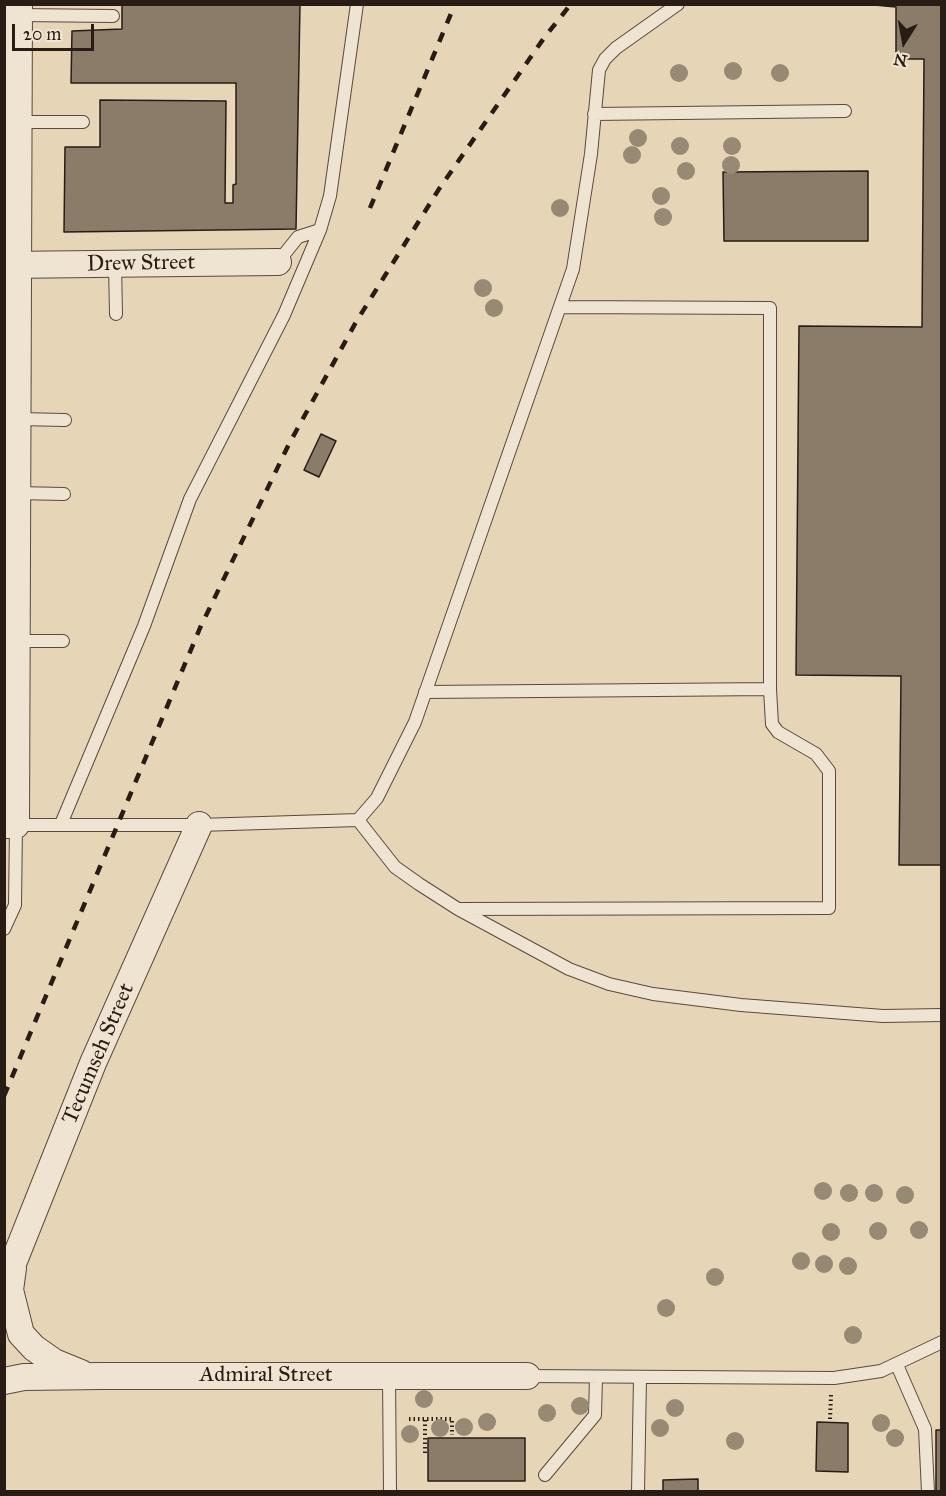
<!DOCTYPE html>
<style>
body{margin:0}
#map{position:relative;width:946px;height:1496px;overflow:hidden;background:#e7d5b8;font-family:"IM FELL Great Primer",serif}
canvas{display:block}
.frame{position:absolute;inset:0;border:6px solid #281c15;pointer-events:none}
.north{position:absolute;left:874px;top:12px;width:60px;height:60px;-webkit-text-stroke:4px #efe4d1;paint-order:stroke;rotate:191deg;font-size:16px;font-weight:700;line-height:24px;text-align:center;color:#281c15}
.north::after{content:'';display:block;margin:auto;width:21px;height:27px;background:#281c15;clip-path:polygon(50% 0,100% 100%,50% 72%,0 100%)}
.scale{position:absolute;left:12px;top:24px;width:82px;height:27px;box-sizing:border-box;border:3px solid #281c15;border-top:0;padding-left:8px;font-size:18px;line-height:21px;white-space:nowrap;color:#281c15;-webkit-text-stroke:4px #efe4d1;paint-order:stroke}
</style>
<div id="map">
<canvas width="946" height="1496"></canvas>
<div class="frame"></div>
<div class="north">N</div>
<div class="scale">20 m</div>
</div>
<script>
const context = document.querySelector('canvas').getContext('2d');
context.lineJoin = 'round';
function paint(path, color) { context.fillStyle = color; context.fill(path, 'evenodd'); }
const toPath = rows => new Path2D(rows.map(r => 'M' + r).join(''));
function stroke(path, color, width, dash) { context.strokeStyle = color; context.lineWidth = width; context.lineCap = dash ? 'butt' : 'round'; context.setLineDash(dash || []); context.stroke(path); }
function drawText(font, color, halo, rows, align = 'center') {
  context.font = font + ' "IM FELL Great Primer",serif'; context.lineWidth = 4.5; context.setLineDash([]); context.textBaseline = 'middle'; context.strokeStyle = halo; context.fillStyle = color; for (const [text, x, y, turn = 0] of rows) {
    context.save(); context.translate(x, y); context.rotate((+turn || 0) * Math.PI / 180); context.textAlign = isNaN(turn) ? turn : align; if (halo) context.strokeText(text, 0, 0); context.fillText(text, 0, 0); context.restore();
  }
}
const building = toPath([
 [122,4,300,4,296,229,64,232,65,147,100,147,100,100,226,101,225,203,233,203,233,185,236,184,236,83,71,83,72,31,122,29,122,4],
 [863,4,942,4,942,865,899,865,901,676,796,675,799,326,922,327,924,59,896,59,896,7,863,4],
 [868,171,868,241,724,241,723,172,868,171],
 [321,434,336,441,319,477,304,470,321,434],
 [817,1422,848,1423,848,1472,816,1471,817,1422],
 [936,1430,942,1430,942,1492,936,1492,936,1430],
 [428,1438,525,1438,525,1481,428,1481,428,1438],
 [698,1479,698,1492,663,1492,663,1480,698,1479]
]);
const path = toPath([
 [409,1419,452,1419,452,1435],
 [830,1419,831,1395],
 [425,1453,425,1419]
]);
const lane = toPath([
 [19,15,113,16],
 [594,114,845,111],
 [18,122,83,122],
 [278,262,298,237,320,230],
 [115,264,116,314],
 [18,419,65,420],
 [17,493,64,494],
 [17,641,63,641],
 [425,692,770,689,770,308,561,307],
 [358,820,395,867,419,884,458,909,569,969,609,984,653,994,741,1005,883,1016,942,1015],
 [61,824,144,626,190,499,284,315,320,230,330,196,357,4],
 [16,825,199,825,358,820,377,798,415,722,573,269,591,154,599,70,605,59,616,48,678,4],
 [459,909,829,908,829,771,816,754,778,732,772,724,770,689],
 [4,929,15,905,16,825],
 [897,1365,925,1429,928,1492],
 [389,1376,390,1492],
 [527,1376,834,1378,881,1371,942,1342],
 [545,1475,595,1415,596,1377],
 [638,1492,640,1377]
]);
const street = toPath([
 [4,265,278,262],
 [4,825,16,825,19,4],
 [13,1268,10,1290,21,1334,34,1348,54,1362,81,1373],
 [4,1286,93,1063,199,825],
 [4,1381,24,1377,101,1376,527,1376]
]);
const rail = toPath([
 [370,208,455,4],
 [4,1096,200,628,289,444,356,322,439,189,544,38,571,4]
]);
const trees = [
 [733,71],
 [679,73],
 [780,73],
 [638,138],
 [680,146],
 [732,146],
 [632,155],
 [731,165],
 [686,171],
 [661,196],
 [560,208],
 [663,217],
 [483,288],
 [494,308],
 [823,1191],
 [849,1193],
 [874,1193],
 [905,1195],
 [919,1230],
 [878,1231],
 [831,1232],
 [801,1261],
 [824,1264],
 [848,1266],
 [715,1277],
 [666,1308],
 [853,1335],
 [424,1399],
 [580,1406],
 [675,1408],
 [547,1413],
 [487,1422],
 [881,1423],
 [464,1427],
 [440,1428],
 [660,1428],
 [410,1434],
 [895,1438],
 [735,1441]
];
const streetNames = [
 ["Drew Street",141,264,-1],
 ["Tecumseh Street",99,1054,-67],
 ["Admiral Street",266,1376]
];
paint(building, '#8b7c6a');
stroke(building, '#281c15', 1.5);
stroke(lane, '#584a3e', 14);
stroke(street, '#584a3e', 28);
stroke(path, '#281c15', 4, [1.5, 3]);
stroke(lane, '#efe4d1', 12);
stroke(street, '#efe4d1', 26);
stroke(rail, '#281c15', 4.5, [10, 10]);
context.fillStyle = '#988975';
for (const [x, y] of trees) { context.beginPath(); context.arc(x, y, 9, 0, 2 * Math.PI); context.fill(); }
drawText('22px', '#281c15', '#efe4d1', streetNames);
</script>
